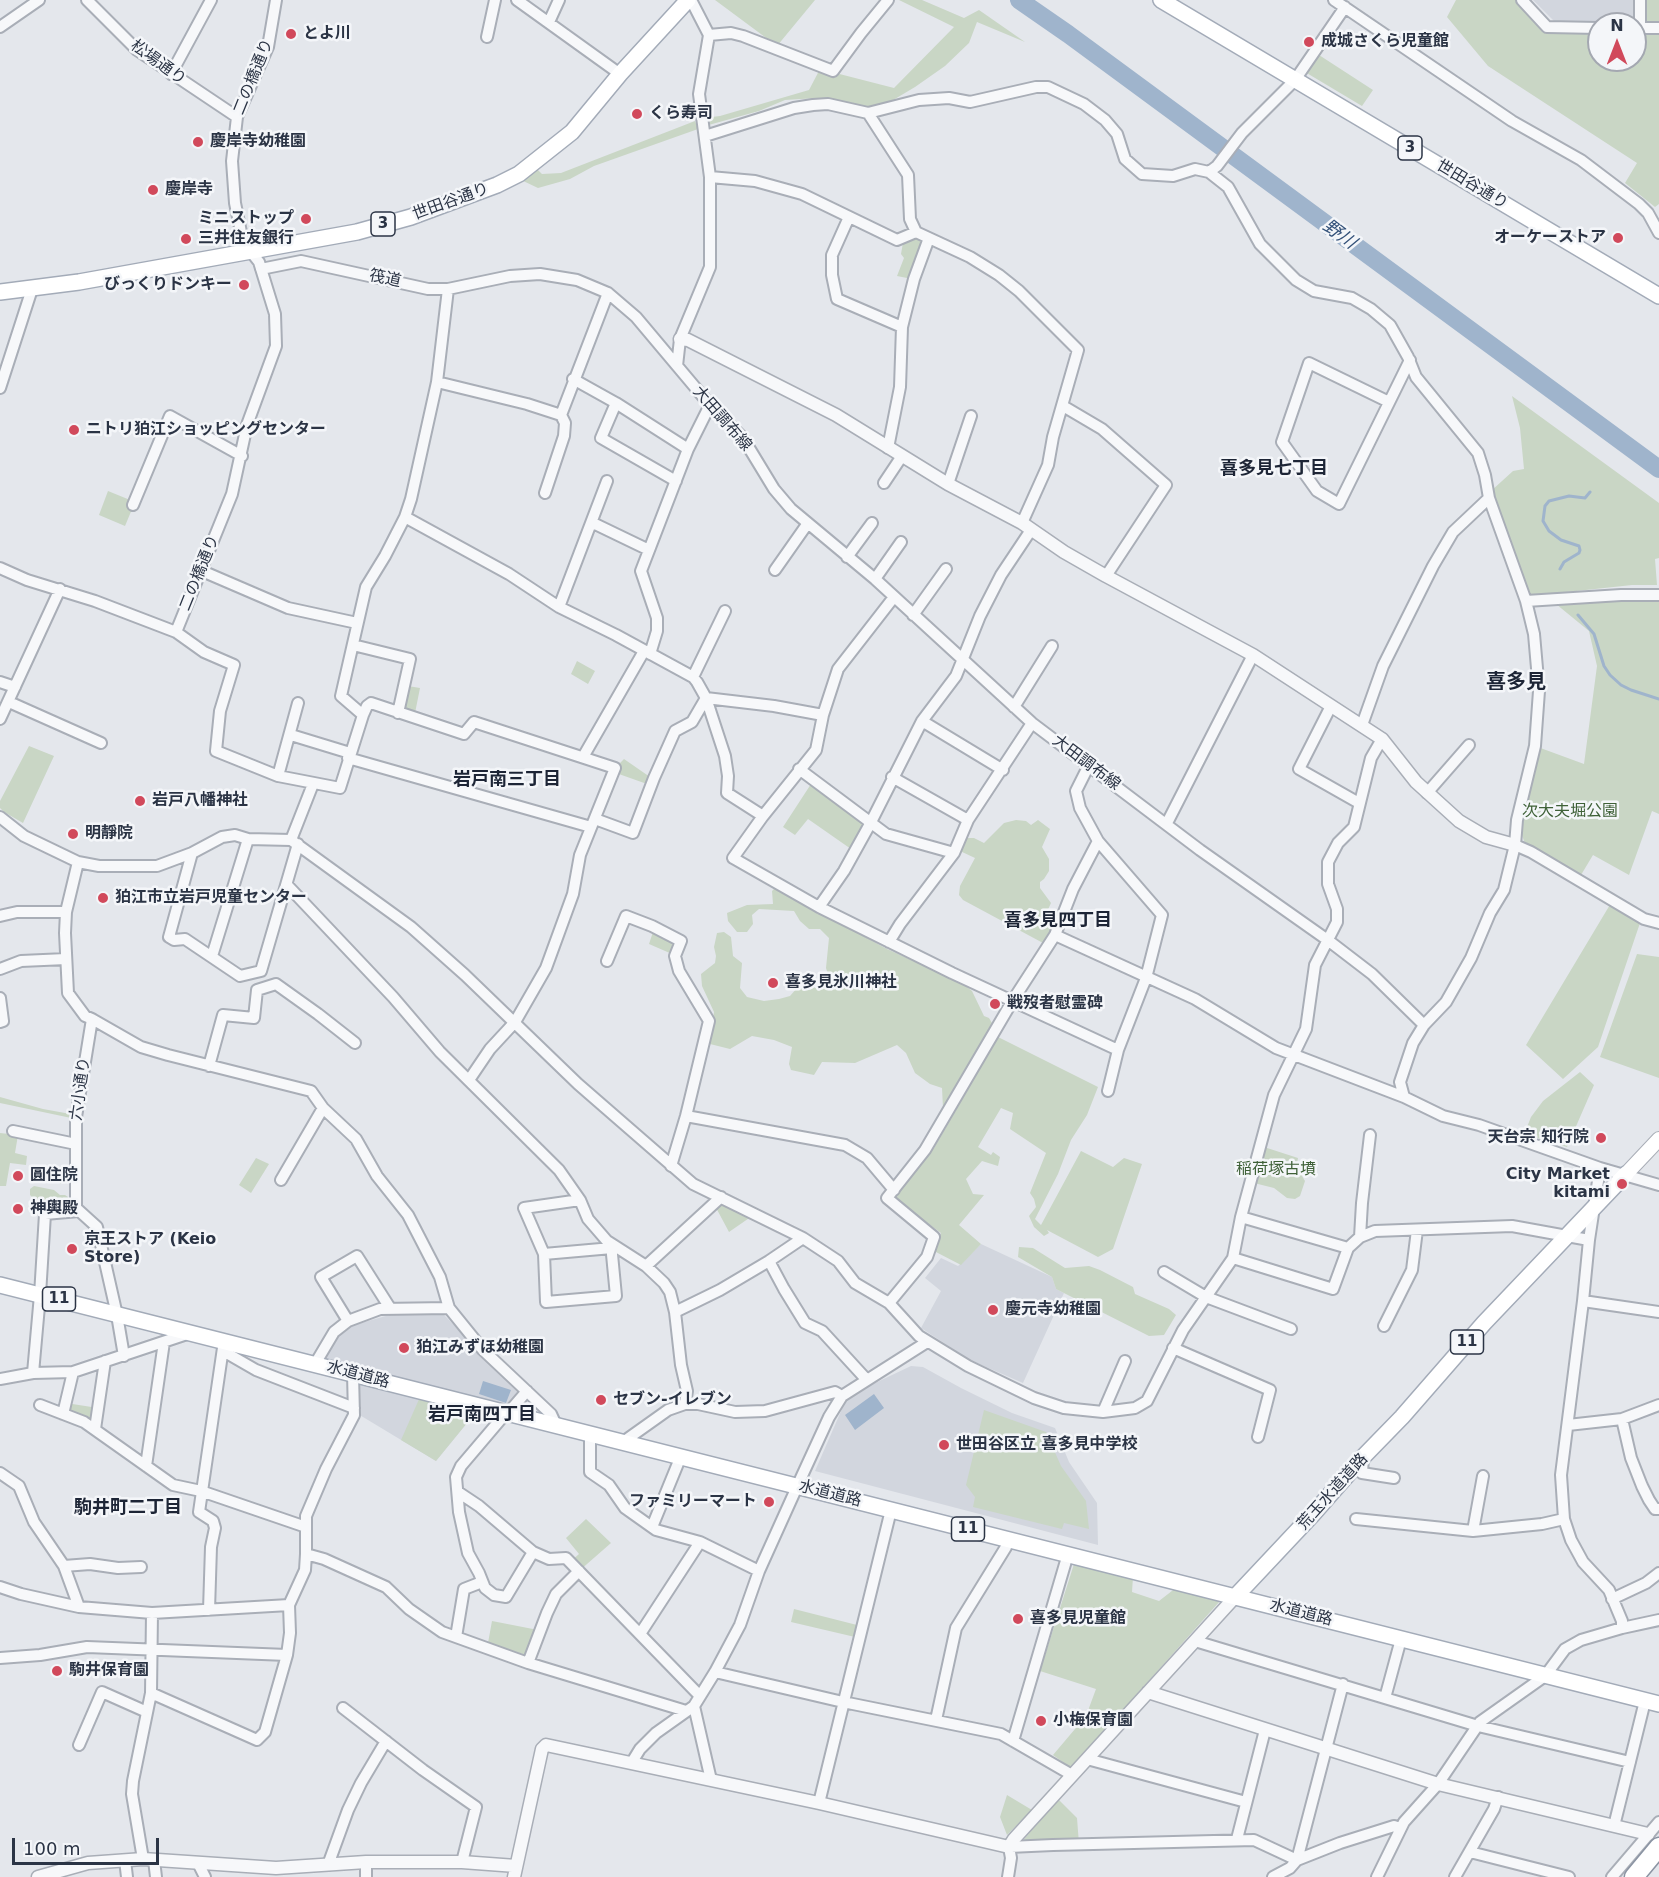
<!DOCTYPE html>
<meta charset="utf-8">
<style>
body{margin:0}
#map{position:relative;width:1659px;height:1877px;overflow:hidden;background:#e4e7ec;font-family:"DejaVu Sans",sans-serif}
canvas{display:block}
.north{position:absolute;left:1587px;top:12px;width:60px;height:60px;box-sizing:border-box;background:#f4f6f9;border:2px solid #a4a8b1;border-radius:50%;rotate:0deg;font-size:16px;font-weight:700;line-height:24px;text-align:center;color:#2b3445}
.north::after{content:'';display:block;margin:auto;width:21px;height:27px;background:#d1495b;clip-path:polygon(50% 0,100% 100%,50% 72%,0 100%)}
.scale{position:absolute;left:12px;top:1838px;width:147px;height:27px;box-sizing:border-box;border:3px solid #2b3445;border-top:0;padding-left:8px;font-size:18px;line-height:21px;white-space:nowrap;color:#2b3445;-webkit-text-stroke:4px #f4f6f9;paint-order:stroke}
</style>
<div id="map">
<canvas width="1659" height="1877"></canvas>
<div class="north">N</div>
<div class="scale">100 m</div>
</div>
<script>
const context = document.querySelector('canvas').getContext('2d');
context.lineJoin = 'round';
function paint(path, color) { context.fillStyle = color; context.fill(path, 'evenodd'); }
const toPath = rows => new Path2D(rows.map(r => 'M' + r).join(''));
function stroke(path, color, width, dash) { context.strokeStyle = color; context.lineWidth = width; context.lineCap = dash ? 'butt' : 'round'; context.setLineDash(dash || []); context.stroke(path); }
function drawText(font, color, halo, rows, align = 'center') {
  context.font = font + ' "DejaVu Sans","Noto Sans JP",sans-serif'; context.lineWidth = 5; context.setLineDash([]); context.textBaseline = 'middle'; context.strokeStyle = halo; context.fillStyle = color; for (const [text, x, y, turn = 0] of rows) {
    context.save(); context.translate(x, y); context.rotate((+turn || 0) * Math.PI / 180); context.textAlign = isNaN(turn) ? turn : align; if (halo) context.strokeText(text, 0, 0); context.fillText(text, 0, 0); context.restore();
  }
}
const built = toPath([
 [1533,0,1636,0,1635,24,1557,24],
 [981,1244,1052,1277,1056,1289,1064,1293,1023,1383,970,1360,921,1328,941,1291,925,1278,941,1258,958,1266],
 [407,1310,441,1312,519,1390,520,1394,509,1407,325,1360,337,1336,354,1325],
 [911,1366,923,1367,961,1388,1012,1413,1055,1428,1069,1462,1097,1503,1098,1545,815,1471,845,1402,852,1394],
 [357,1380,476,1412,436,1461,358,1414]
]);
const green = toPath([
 [715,0,815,0,777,46],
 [899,0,922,0,964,18,979,10,1025,42,977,22,969,43,945,66,915,87,873,112,853,103,820,98,801,99,785,100,759,111,705,126,703,118,720,116,809,90,820,69,894,88,954,27],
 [1456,0,1518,0,1546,31,1599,31,1599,60,1635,60,1635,32,1659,32,1659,204,1655,207,1625,183,1637,163,1488,66,1447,17],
 [1640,0,1659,0,1659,28,1640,28],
 [1319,55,1373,90,1362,106,1305,72],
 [695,121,698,129,594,166,570,179,538,188,519,179,536,168,542,174,561,173],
 [913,233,925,241,912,279,897,276,904,258,901,254,904,237],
 [1512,396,1659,503,1659,558,1655,559,1657,585,1632,585,1530,596,1491,491,1513,471,1524,469,1520,428],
 [108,491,135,502,125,526,99,515],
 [1659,600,1659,814,1652,811,1629,875,1593,855,1578,880,1531,852,1524,841,1517,820,1535,746,1584,764,1597,666,1589,631,1556,604],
 [577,661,595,671,588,684,571,674],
 [408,686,420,688,415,713,402,709],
 [29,746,54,756,23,823,4,812,0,808,0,801],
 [624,759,650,777,647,784,616,773,617,766],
 [811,784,866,824,851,849,808,819,795,835,783,827],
 [1016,820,1026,821,1031,825,1038,820,1050,829,1042,847,1049,859,1049,871,1044,879,1040,882,1040,888,1051,903,1046,914,1055,918,1051,934,1043,943,963,900,959,895,960,886,975,858,960,851,967,838,974,838,984,843,1004,823],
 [775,888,887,949,962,983,972,991,984,1016,989,1018,992,1023,943,1108,942,1088,930,1084,915,1073,906,1053,897,1045,855,1063,822,1062,814,1075,791,1070,789,1064,792,1047,774,1040,752,1036,730,1049,710,1044,714,1012,702,986,701,974,715,963,716,956,714,947,717,933,724,932,731,937,733,956,742,963,740,988,747,997,764,1001,779,999,790,996,797,988,807,983,819,990,830,981,826,968,829,938,820,929,809,929,800,921,794,911,759,909,752,915,753,924,747,932,737,932,728,921,727,913,747,905,773,904,772,891],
 [1611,903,1640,923,1598,1047,1563,1079,1526,1045],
 [654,929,672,939,675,945,672,954,649,944],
 [1637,954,1659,957,1659,1078,1600,1057],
 [998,1037,1098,1087,1087,1115,1071,1140,1058,1174,1035,1219,1041,1225,1081,1151,1113,1167,1124,1158,1142,1164,1113,1249,1098,1257,1047,1230,1049,1233,1044,1236,1034,1227,1029,1216,1036,1207,1034,1199,1030,1193,1046,1153,1010,1129,1013,1113,1001,1108,978,1147,991,1155,993,1152,1000,1157,998,1166,982,1161,966,1179,973,1194,984,1195,959,1225,981,1244,961,1265,934,1251,941,1233,893,1198,934,1148],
 [1580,1072,1594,1085,1567,1147,1531,1136,1525,1132,1531,1117,1543,1101],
 [0,1097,43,1109,76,1115,76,1119,0,1103],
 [0,1133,18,1135,15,1153,27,1156,26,1165,10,1163,6,1186,0,1186],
 [1264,1147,1298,1158,1296,1169,1299,1171,1305,1181,1300,1196,1295,1199,1287,1198,1274,1188,1254,1183],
 [256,1158,269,1164,251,1193,239,1185],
 [56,1167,61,1170,60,1178,63,1181,61,1184,53,1180,51,1172,52,1168],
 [34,1186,54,1190,60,1195,65,1195,68,1197,66,1203,63,1205,37,1202,30,1195,30,1189],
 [721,1197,755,1214,729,1232,714,1204],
 [1019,1247,1033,1248,1065,1268,1089,1266,1100,1270,1133,1287,1135,1294,1169,1309,1176,1315,1164,1335,1149,1336,1056,1289,1052,1277,1018,1257],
 [420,1397,476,1412,436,1461,401,1440],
 [66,1403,98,1408,95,1429,63,1414],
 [984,1410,1046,1432,1061,1466,1086,1501,1089,1529,1064,1523,1062,1529,973,1507,975,1497,966,1485],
 [586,1519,611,1543,579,1571,570,1562,579,1554,566,1538],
 [1074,1564,1133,1577,1132,1592,1159,1601,1177,1587,1220,1601,1071,1768,1053,1755,1086,1716,1096,1689,1040,1671],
 [794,1609,857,1625,855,1637,791,1622],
 [492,1621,538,1630,529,1656,488,1643],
 [1007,1795,1032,1810,1007,1835,1000,1817],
 [1058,1799,1077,1818,1079,1844,1020,1844]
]);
const water = toPath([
 [483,1381,511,1390,506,1403,479,1394],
 [874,1394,884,1408,855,1430,845,1415]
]);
const stream = toPath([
 [1560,569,1564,562,1579,553,1580,550,1579,546,1561,540,1549,531,1543,521,1545,506,1549,501,1569,496,1585,498,1590,492],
 [1578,615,1594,634,1604,666,1610,675,1621,685,1631,690,1659,699]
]);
const river = toPath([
 [1019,0,1068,34,1659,469]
]);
const minor = toPath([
 [87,0,137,50,237,117],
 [517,0,620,74],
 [1334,0,1512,121,1581,160,1639,204,1648,213,1659,233],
 [1522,0,1547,27,1599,28],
 [1640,0,1640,28],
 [549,22,559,0],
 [0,27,39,0],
 [1635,28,1659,28],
 [709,35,731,33,743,36,833,71,861,33,888,0],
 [487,37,495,0],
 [171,74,211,0],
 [868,113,908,175,910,219,916,232,970,257,999,275,1019,291,1078,350,1053,437,1048,465,1022,523],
 [705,136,794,108,813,105,828,104,868,113,919,100,949,98,970,102,1036,87,1048,87,1084,104,1105,120,1117,134,1125,159,1142,174,1173,176,1195,169,1209,172,1228,187,1260,244,1296,280,1314,291,1352,298,1371,309,1390,325,1408,357,1416,377,1478,453,1485,475,1489,498,1526,601,1534,634,1539,691,1535,746,1517,820,1515,845,1504,890,1490,913,1471,958,1446,1002,1424,1025,1413,1043,1400,1082,1404,1097],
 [1209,172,1217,166,1242,133,1295,80,1345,7],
 [710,177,755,181,802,194,897,240,916,232],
 [849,217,832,255,832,275,837,299,902,327],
 [261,269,301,261,428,289,448,289,510,276,540,274,577,280,608,293,636,317,710,405,743,438,774,489,791,509,875,579,1032,723,1200,850,1329,941,1372,974,1424,1025],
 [677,366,680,339,710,267,710,177,699,94,709,35,691,0],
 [573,379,616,403,688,449],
 [437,382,527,404,561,415,565,423,564,436,545,493],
 [0,388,32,289],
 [1389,402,1309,363,1282,442,1317,491,1339,504,1410,360],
 [616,403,601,438,676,481],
 [1063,406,1102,429,1166,485,1106,576],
 [561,415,608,293],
 [888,448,900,387,902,327,914,279,929,238],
 [884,483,902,456],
 [948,484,971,416],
 [133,505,170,416,242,456],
 [405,517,509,574,559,607,616,635,693,677,697,682,706,698,725,756,728,776,727,793,763,816],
 [593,523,649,550],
 [847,557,872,523],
 [0,568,27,580,95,601,176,632,204,652,234,665,220,711,216,751,278,776,340,788,363,715,367,706,371,703,464,734,474,722,615,768,580,855,573,894,546,968,515,1022,490,1049,469,1080],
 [775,570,808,523],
 [202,571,288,608,357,623],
 [875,579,901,542],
 [894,597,838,669,823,715,816,750,763,816,733,858,819,907,952,973,1118,1050],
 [1526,601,1621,595,1659,595],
 [559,607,607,481],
 [913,615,946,569],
 [176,632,232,494,247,425,276,346,275,314,259,262,243,242,235,203,232,161,237,117,268,47,276,0],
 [353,645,410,659,398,713],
 [650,654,657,631,657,618,641,571,688,449,710,405],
 [693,677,725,611],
 [0,682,15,687],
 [9,702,101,743],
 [1331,706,1299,769,1359,803],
 [1014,707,1052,646],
 [363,715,341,696,366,587,385,556,405,517,411,499,437,382,448,289],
 [0,719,60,589],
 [922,721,1003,770],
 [1362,725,1383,666,1433,566,1453,532,1489,498],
 [291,735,350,753],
 [583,757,644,651],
 [348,758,591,827],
 [1089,765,1076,791,1080,808,1098,841,1162,915,1146,978,1118,1050,1108,1091],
 [799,769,886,834,954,853],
 [278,776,298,703],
 [892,777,968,820],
 [1427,793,1469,745],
 [0,817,24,836,78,862,99,866,157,866,192,853,222,837,235,835,248,839,291,840,313,784],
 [595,819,633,833,654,778,675,731,692,722,706,698,774,706,823,715],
 [1167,823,1253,655],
 [291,840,411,927,465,975,578,1084,693,1184,803,1238,838,1261,855,1283,889,1303,919,1336,968,1366,1034,1398,1064,1408,1103,1412,1135,1408,1147,1401,1183,1330,1233,1258,1241,1217,1274,1095,1306,1029,1315,965,1337,922,1337,909,1328,884,1328,862,1338,843,1354,827,1371,758,1382,739],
 [1515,845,1531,852,1644,919,1659,923],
 [192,853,169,937,174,940,185,939,240,976,261,971,298,844],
 [78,862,66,912,65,933,68,993,85,1016,92,1019,76,1117,76,1208,97,1227,117,1315,124,1356],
 [287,885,393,997,440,1052,559,1170,580,1200,588,1219,607,1241,646,1266,664,1283,670,1292,675,1312,681,1365,687,1391,685,1404],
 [819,907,844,871,870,824,922,721,956,676,980,616,1001,575,1031,530],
 [0,916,17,912,66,912],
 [1055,935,1195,999,1276,1048,1404,1097,1443,1116,1479,1125,1600,1168,1659,1185],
 [889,942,900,924,954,853,968,820,1032,723],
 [212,956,248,839],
 [607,961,626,916,652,926,681,941,675,956,679,971,709,1021,686,1116,671,1166],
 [0,969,21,961,66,959],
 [0,998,3,1021,0,1022],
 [92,1019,141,1047,168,1055,311,1091,323,1108,356,1139,377,1176,408,1215,440,1277,449,1308,483,1350,551,1414,556,1425],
 [209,1066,223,1015,254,1018,257,990,276,984,318,1014,355,1043],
 [686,1116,845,1145,867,1158,894,1190],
 [13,1131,76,1144],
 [1600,1168,1589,1240,1583,1301,1561,1475,1564,1519,1571,1540,1583,1562,1609,1590,1622,1621,1622,1628],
 [281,1180,323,1108],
 [580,1200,524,1208,544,1254,546,1302,616,1296,611,1244],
 [1241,1217,1348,1248],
 [1360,1237,1375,1231,1512,1226,1589,1240],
 [544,1254,612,1248],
 [1233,1258,1333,1289,1348,1248,1360,1237,1362,1203,1370,1135],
 [769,1261,784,1289,805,1323,822,1331,866,1379],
 [646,1266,721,1197],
 [1164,1272,1206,1297,1291,1329],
 [1583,1301,1659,1312],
 [889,1303,927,1257,934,1237,887,1198,925,1150,1013,1000,1055,935,1073,889,1098,841],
 [675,1312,720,1290,769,1261,803,1238],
 [348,1321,321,1277,357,1256,390,1308],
 [1384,1326,1412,1270,1417,1230],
 [1173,1348,1270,1390,1258,1437],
 [223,1351,256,1370,354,1408],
 [315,1364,334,1332,348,1321,380,1309,449,1308],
 [33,1373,40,1295,45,1214,79,1211],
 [353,1374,354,1415,326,1469,306,1516,306,1554,324,1559,386,1587,409,1609,442,1632,528,1663,686,1711],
 [0,1379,33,1373,73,1372,190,1333],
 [40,1405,84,1422,173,1485,201,1491,306,1527],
 [1103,1412,1125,1361],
 [506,1413,461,1466,456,1477,459,1512,468,1553,479,1573,485,1588,494,1595,506,1597,533,1552],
 [508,1413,527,1391],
 [63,1414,73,1372],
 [1622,1419,1631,1458,1642,1486,1649,1500,1655,1509,1659,1509],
 [1568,1425,1622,1419,1659,1405],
 [95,1429,105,1361],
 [590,1433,590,1472,609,1485,625,1508,656,1530,700,1542,759,1571],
 [623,1442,668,1410,685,1404,698,1404,735,1412,765,1411,835,1392,842,1396],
 [1363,1457,1362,1473,1394,1478],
 [146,1466,164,1342],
 [0,1473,19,1486,34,1522,64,1566,79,1607],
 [458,1492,479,1506,533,1552,549,1559,566,1558,700,1696],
 [1356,1519,1473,1531,1483,1476],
 [652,1527,681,1456],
 [1473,1531,1542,1524,1564,1519],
 [64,1566,90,1564,118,1568,141,1567],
 [0,1587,21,1594,79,1607,152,1613,289,1605],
 [1612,1599,1646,1583,1659,1573],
 [209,1610,211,1547,215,1528,213,1521,199,1512,224,1341],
 [640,1634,700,1542],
 [456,1637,464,1589,482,1582],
 [1195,1641,1478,1726,1630,1762],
 [0,1658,40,1655,87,1647,287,1655],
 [528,1663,547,1613,556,1594,579,1571],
 [715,1672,843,1702,1001,1734,1072,1775],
 [151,1693,257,1740,265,1732,287,1655,290,1633,289,1605,305,1570,306,1554],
 [1385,1698,1401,1639],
 [694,1706,711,1780],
 [343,1708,423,1770,476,1807,462,1862],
 [936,1720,956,1628,1006,1547,1008,1539],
 [1013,1741,1068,1554],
 [79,1745,102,1692,147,1712],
 [1087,1759,1246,1802],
 [632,1762,640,1749,656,1733,694,1706,715,1672,740,1625,759,1571,801,1478,829,1417,842,1396,927,1342],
 [819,1803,891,1510],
 [1614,1826,1645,1701],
 [1237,1839,1265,1730],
 [1470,1852,1569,1877],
 [143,1859,132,1794,133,1781,151,1693,152,1613],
 [125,1860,127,1877],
 [154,1860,156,1877],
 [198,1863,205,1877],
 [328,1865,348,1810,361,1783,386,1741],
 [366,1877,366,1862],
 [1008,1877,1011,1858,1009,1847,1053,1845,1254,1840,1297,1860,1343,1684],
 [1273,1877,1290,1868,1297,1860,1340,1843,1394,1826,1400,1828],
 [1377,1877,1404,1822,1438,1784,1480,1722,1545,1676,1565,1649,1581,1640,1622,1628,1659,1620],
 [1455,1877,1494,1809,1498,1797],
 [1612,1877,1659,1822]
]);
const tertiary = toPath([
 [680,339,688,340,836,415,948,484,1022,523,1064,552,1106,576,1253,655,1382,739,1416,782,1459,821,1486,837,1515,845],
 [1148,1692,1438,1784,1648,1834],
 [38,1877,88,1863,143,1859,276,1868,366,1862,462,1862,516,1866],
 [514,1877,542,1749,546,1745,819,1803,1009,1847,1014,1839,1235,1597]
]);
const secondary = toPath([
 [1626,1174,1659,1139]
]);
const primary = toPath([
 [1161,0,1659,296],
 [0,292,79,282,357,232,411,217,497,185,519,174,572,132,620,74,688,0],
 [0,1285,1659,1704],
 [1235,1597,1313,1514,1363,1457,1402,1417,1484,1323,1626,1174]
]);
const motorway = toPath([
 [1634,1877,1659,1847]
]);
const markers = [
 [291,34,6,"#d1495b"],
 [1309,42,6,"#d1495b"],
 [637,114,6,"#d1495b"],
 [198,142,6,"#d1495b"],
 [153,190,6,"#d1495b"],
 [306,219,6,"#d1495b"],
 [1618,238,6,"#d1495b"],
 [186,239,6,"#d1495b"],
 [244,285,6,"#d1495b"],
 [74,430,6,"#d1495b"],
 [140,801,6,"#d1495b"],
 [73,834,6,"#d1495b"],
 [103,898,6,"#d1495b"],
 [773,983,6,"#d1495b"],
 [995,1004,6,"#d1495b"],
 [1601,1138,6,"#d1495b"],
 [18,1176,6,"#d1495b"],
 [1622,1184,6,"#d1495b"],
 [18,1209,6,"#d1495b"],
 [72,1249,6,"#d1495b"],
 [993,1310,6,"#d1495b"],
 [404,1348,6,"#d1495b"],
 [601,1400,6,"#d1495b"],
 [944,1445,6,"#d1495b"],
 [769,1502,6,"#d1495b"],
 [1018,1619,6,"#d1495b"],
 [57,1671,6,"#d1495b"],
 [1041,1721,6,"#d1495b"]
];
const shields = [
 [1410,148,24],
 [383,224,24],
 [59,1299,33],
 [1467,1342,33],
 [968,1529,33]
];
const shieldNames = [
 ["3",1410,148],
 ["3",383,224],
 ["11",59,1299],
 ["11",1467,1342],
 ["11",968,1529]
];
const poiNames = [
 ["とよ川",303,34],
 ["成城さくら児童館",1321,42],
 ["くら寿司",649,114],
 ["慶岸寺幼稚園",210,142],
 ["慶岸寺",165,190],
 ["ミニストップ",294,219,"right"],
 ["オーケーストア",1606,238,"right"],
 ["三井住友銀行",198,239],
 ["びっくりドンキー",232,285,"right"],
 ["ニトリ狛江ショッピングセンター",86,430],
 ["岩戸八幡神社",152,801],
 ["明靜院",85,834],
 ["狛江市立岩戸児童センター",115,898],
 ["喜多見氷川神社",785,983],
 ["戦歿者慰霊碑",1007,1004],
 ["天台宗 知行院",1589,1138,"right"],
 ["City Market",1610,1175,"right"],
 ["kitami",1610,1193,"right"],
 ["圓住院",30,1176],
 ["神輿殿",30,1209],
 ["京王ストア (Keio",84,1240],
 ["Store)",84,1258],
 ["慶元寺幼稚園",1005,1310],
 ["狛江みずほ幼稚園",416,1348],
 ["セブン-イレブン",613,1400],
 ["世田谷区立 喜多見中学校",956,1445],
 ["ファミリーマート",757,1502,"right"],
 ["喜多見児童館",1030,1619],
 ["駒井保育園",69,1671],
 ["小梅保育園",1053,1721]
];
const streetNames = [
 ["松場通り",158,63,36],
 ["二の橋通り",254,77,-68],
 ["世田谷通り",1472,185,31],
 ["世田谷通り",451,202,-20],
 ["筏道",385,279,12],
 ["大田調布線",722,419,49],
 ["二の橋通り",200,573,-68],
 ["大田調布線",1086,763,37],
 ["六小通り",81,1089,-82],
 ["水道道路",358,1375,15],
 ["荒玉水道道路",1333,1492,-48],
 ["水道道路",830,1494,14],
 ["水道道路",1301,1613,14]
];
const parkNames = [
 ["次大夫堀公園",1570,812],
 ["稲荷塚古墳",1276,1170]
];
const waterNames = [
 ["野川",1339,235,36]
];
const neighbourhoodNames = [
 ["喜多見七丁目",1274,469],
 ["岩戸南三丁目",507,780],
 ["喜多見四丁目",1058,921],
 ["岩戸南四丁目",482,1415],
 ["駒井町二丁目",128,1508]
];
const quarterNames = [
 ["喜多見",1516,683]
];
paint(built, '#d2d6de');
paint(green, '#c9d6c5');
paint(water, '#9fb4cc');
stroke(stream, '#9fb4cc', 3);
stroke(river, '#9fb4cc', 18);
stroke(minor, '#a9aeb7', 14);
stroke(tertiary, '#a9aeb7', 15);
stroke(secondary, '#a9aeb7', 16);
stroke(primary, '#a3abb8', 18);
stroke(motorway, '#8b94a3', 21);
stroke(minor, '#f7f8fa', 10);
stroke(tertiary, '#f7f8fa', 12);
stroke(secondary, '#fff', 14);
stroke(primary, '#fff', 15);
stroke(motorway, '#fff', 18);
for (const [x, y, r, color] of markers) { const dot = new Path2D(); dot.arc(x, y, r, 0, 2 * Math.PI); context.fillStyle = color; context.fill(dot); stroke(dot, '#f4f6f9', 2); }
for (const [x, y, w] of shields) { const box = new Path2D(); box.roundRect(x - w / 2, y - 12, w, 24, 4.5); context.fillStyle = '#f4f6f9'; context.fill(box); stroke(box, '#2b3445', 1.5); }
drawText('bold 15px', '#2b3445', null, shieldNames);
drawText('bold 16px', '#2b3445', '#f4f6f9', poiNames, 'left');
drawText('16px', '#2b3445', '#f4f6f9', streetNames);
drawText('16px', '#3f6138', '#f4f6f9', parkNames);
drawText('italic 18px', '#34527a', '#f4f6f9', waterNames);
drawText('bold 18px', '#1d2536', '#f4f6f9', neighbourhoodNames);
drawText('bold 20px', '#1d2536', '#f4f6f9', quarterNames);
</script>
